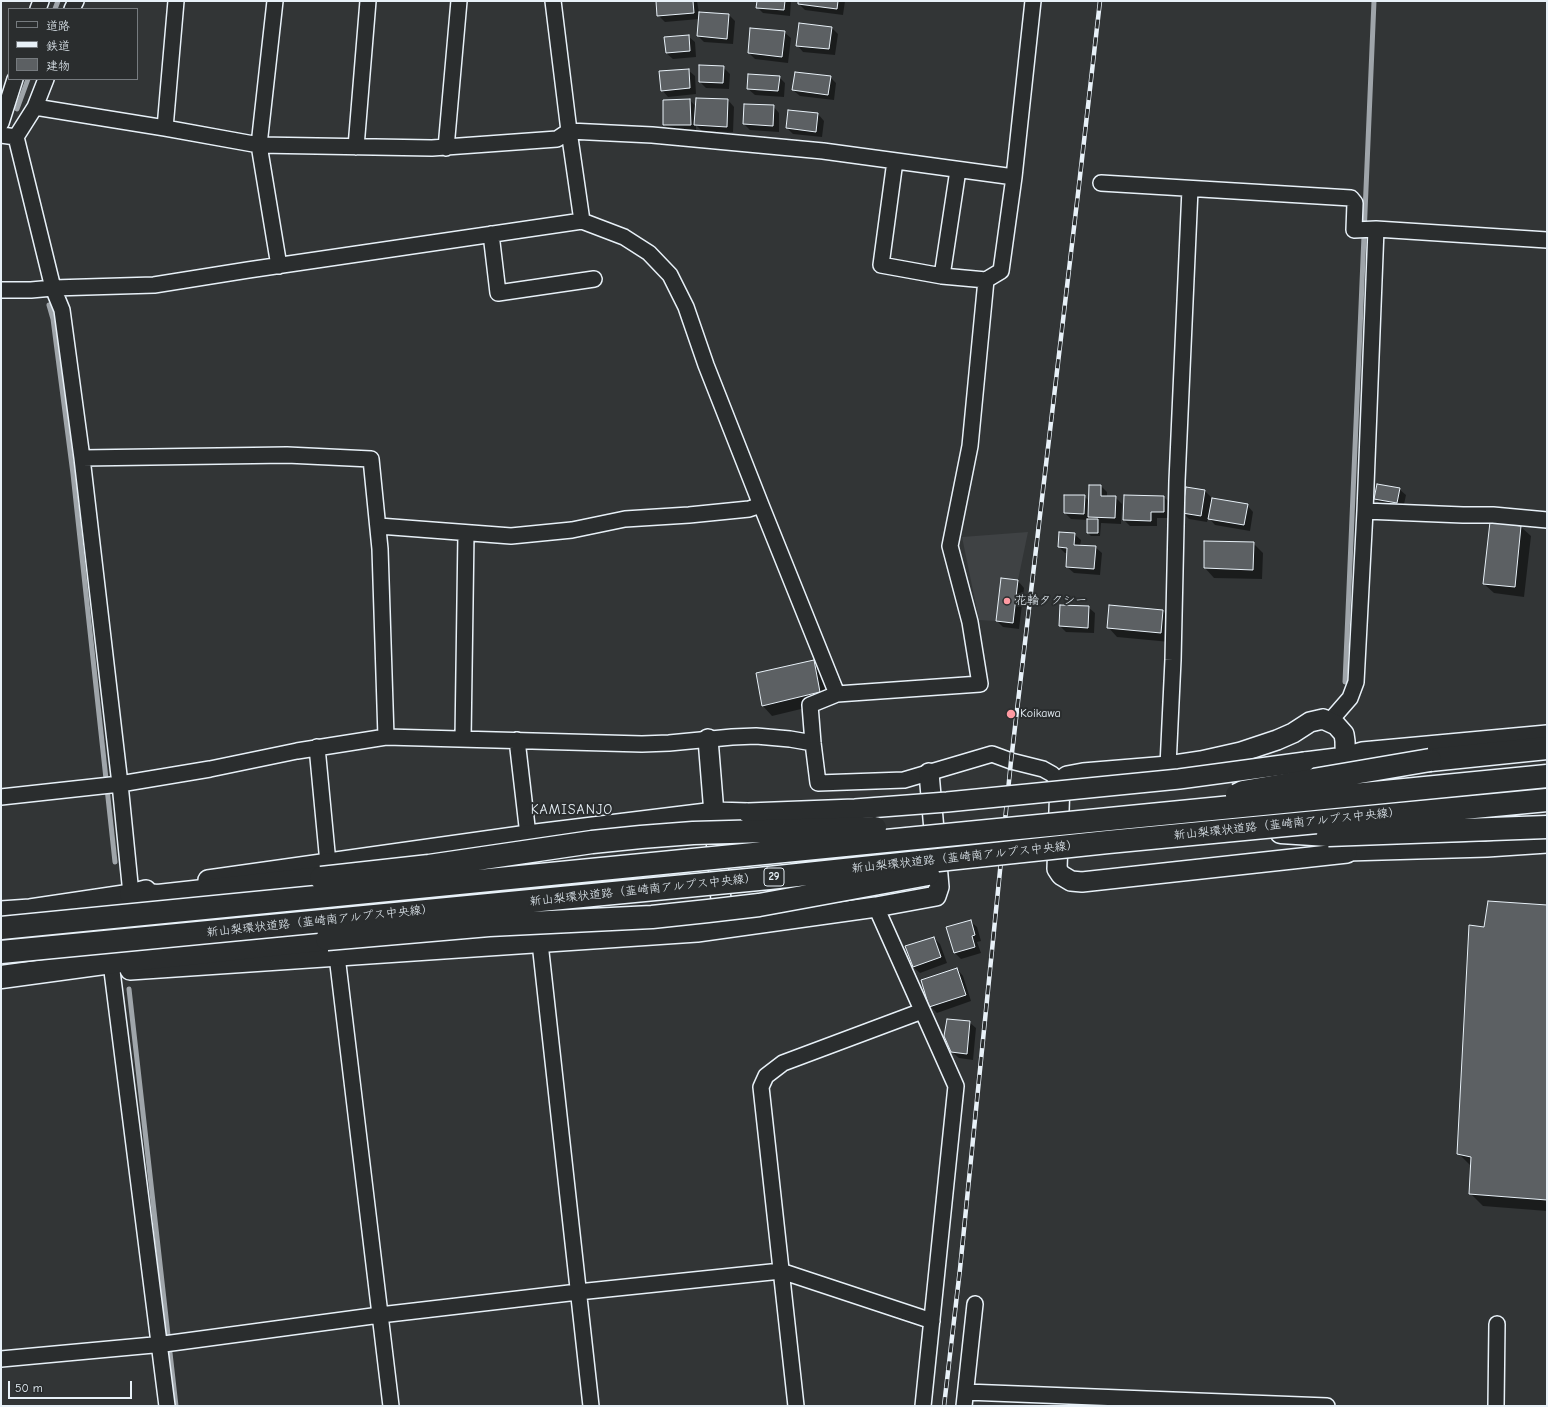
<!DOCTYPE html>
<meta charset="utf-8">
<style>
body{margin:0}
#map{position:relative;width:1548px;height:1407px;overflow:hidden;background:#323536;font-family:"Comic Neue","Klee One",sans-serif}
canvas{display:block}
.frame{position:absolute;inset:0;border:2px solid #e8f1f8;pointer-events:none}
.legend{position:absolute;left:8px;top:8px;width:130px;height:72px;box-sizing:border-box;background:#2a2d2e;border:1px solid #767b7f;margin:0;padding:5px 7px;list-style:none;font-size:12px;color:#e8f1f8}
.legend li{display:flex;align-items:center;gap:8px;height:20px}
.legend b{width:20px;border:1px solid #767b7f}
.scale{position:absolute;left:8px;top:1381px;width:124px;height:18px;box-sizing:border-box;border:2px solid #e8f1f8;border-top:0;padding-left:5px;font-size:12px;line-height:14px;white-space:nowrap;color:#e8f1f8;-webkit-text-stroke:3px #2a2d2e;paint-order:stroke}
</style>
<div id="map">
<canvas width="1548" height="1407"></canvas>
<div class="frame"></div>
<ul class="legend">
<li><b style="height:5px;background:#2a2d2e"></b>道路</li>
<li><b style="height:5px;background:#e8f1f8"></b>鉄道</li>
<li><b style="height:11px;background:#5c6063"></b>建物</li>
</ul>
<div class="scale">50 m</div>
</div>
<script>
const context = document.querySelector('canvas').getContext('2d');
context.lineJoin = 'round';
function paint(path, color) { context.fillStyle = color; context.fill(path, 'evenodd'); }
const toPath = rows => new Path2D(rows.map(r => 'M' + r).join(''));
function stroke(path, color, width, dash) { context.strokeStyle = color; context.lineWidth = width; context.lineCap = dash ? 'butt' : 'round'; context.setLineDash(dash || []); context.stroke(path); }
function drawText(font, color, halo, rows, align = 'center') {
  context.font = font + ' "Comic Neue","Klee One",sans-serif'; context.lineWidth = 4; context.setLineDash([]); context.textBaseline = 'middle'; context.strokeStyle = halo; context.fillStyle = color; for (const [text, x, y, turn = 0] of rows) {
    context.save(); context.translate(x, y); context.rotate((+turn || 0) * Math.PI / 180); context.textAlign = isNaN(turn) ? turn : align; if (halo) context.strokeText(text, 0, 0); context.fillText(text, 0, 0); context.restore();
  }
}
const built = toPath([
 [1028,532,1018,580,1001,578,996,621,979,620,962,537]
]);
const shadow = toPath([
 [657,1,697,1,699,13,729,15,735,21,733,44,704,42,698,36,699,19,665,22,658,15],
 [758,1,791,1,790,16,763,13,757,7],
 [799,1,845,1,843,15,805,10,799,4],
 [832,28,838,34,835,55,803,52,797,45],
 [784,32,791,38,788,63,755,59,749,53],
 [688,36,695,42,696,57,673,59,666,53],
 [723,67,730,74,729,89,706,88,700,82],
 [688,70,695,76,696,94,668,97,662,90],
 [779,77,785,83,784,97,755,95,748,89],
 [830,77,836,83,834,100,800,96,793,90],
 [690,100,696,107,728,100,734,107,733,132,702,131,696,125,696,131,671,131,664,125,664,101],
 [773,106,779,113,779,132,750,130,744,124],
 [818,114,824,121,822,137,793,134,787,128],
 [1101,486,1107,492,1107,497,1115,497,1122,504,1121,524,1101,523,1100,536,1091,536,1088,533,1088,520,1071,519,1065,513,1084,496,1089,501],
 [1187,488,1205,491,1211,497,1211,499,1247,505,1253,512,1250,531,1215,525,1208,517,1207,522,1189,519,1183,513],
 [1399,489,1406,495,1403,509,1382,505,1375,499],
 [1164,497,1170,503,1170,518,1157,518,1157,526,1130,526,1124,520],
 [1521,527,1531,536,1524,597,1494,593,1484,584],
 [1074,534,1081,540,1080,546,1095,547,1102,553,1100,575,1074,573,1067,567,1068,553,1065,553,1059,547],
 [1253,543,1263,553,1262,579,1214,578,1205,568],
 [1001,579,1018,581,1024,588,1019,629,1003,627,997,621],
 [1088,607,1095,613,1094,633,1066,632,1060,626],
 [1162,610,1172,620,1170,642,1117,637,1108,627],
 [814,662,824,671,830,702,772,716,763,706,757,674],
 [1547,906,1547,1211,1483,1206,1470,1193,1471,1166,1458,1153,1485,928],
 [970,921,977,927,981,941,977,942,981,953,961,959,955,953,947,928],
 [934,938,940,944,947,963,920,973,913,967],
 [957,969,963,976,971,1001,937,1013,930,1006],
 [969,1022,976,1028,973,1060,959,1058,952,1052]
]);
const stream = toPath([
 [55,9,58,1],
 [17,109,28,79],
 [49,305,53,319,73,474,115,862],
 [1345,682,1374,1],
 [129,989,176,1406]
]);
const building = toPath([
 [656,1,693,1,694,13,657,16,656,1],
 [757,1,785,1,784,10,756,8,757,1],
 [798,1,838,1,837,9,798,4,798,1],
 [699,12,729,14,727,39,697,36,699,12],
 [799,23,832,27,829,49,796,46,799,23],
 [750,28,785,31,782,57,748,53,750,28],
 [689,35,690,51,666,53,664,37,689,35],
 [699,65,724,66,723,83,699,82,699,65],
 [689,69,690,88,661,91,659,71,689,69],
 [795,72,831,76,828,95,792,90,795,72],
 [748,74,780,76,778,91,747,89,748,74],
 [696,98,728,99,727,127,694,125,696,98],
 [690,99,691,125,663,125,663,100,690,99],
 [744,104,774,105,773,126,743,124,744,104],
 [788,110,818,113,816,132,786,128,788,110],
 [1377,484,1400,488,1397,503,1374,499,1377,484],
 [1089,485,1101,485,1101,496,1116,496,1115,518,1088,517,1089,485],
 [1186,487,1205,490,1201,516,1182,513,1186,487],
 [1064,495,1085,495,1084,514,1064,513,1064,495],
 [1124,495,1164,496,1164,512,1151,512,1151,521,1123,520,1124,495],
 [1212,498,1248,504,1244,525,1208,519,1212,498],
 [1087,519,1098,519,1098,533,1087,533,1087,519],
 [1490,522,1521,526,1515,587,1483,584,1490,522],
 [1059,532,1075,533,1074,545,1096,546,1094,569,1066,567,1067,548,1058,547,1059,532],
 [1204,541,1254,542,1253,570,1204,568,1204,541],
 [1001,578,1018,580,1013,623,996,621,1001,578],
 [1060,605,1089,606,1088,628,1059,626,1060,605],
 [1109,605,1163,610,1161,633,1107,628,1109,605],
 [814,660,820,692,762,706,756,673,814,660],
 [1488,901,1547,905,1547,1200,1469,1194,1471,1157,1457,1154,1469,925,1484,927,1488,901],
 [971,920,975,935,972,936,975,947,954,953,946,927,971,920],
 [934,937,941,957,913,967,905,946,934,937],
 [957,968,966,995,929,1007,921,980,957,968],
 [947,1019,970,1021,967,1054,951,1052,944,1036,947,1019]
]);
const minor = toPath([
 [275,1,259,145,279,266],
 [553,1,569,131,582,221],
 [38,9,41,1],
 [72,9,76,1],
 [35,107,46,79],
 [1,123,15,79],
 [165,128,176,1],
 [1,135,16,137],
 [356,147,368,1],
 [446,148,459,1],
 [895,161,881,265,942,276,986,280],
 [1101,183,1351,198,1355,203,1354,230,1376,229,1547,240],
 [491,234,498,293,594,279],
 [942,276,958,170],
 [1,290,31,290,53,288,154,285,248,270,582,221,624,237,649,253,670,275,686,307,706,365,761,505,837,694,810,705,813,743,818,783,904,780,992,754,1011,761,1043,769,1052,774,1060,782],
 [82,458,287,455,371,459,380,549,386,737],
 [1365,511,1463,515,1493,515,1547,520],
 [379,526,511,536,572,530,625,519,689,515,749,509,761,505],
 [837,694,980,684,970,622,950,546,970,446,986,280,1001,271,1014,177,1033,1],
 [1330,721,1350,698,1356,682,1365,511,1376,229],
 [463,739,466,533],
 [517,740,528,835],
 [317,747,328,863],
 [1168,766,1173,660,1177,481,1190,189],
 [1,797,120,784,210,769,297,751,386,737,642,744,669,743,732,737,756,736,790,739,813,743],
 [1347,853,1487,849,1547,845],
 [131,894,120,784,82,458,62,310,53,288,16,137,35,107,165,128,259,145,432,148,557,139,569,131,652,135,823,151,1014,177],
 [876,907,956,1086,923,1406],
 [540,943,591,1406],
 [337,956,391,1406],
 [112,971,167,1406],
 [1,1359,164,1344,380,1315,578,1292,781,1271,932,1321],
 [966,1392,1327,1406],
 [796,1406,761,1087,766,1076,783,1063,922,1011],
 [964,1406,975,1304],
 [1496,1406,1497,1324]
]);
const tertiary = toPath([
 [1323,719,1336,725,1344,734,1345,741,1347,853,1082,882,1071,881,1061,875,1057,869,1060,782,1067,776,1083,773,1168,766,1201,761,1241,752,1277,740,1293,733,1310,722,1323,719],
 [708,739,723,925],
 [1305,762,1345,757,1362,752,1547,735],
 [208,880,528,835,715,812,748,813],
 [1,911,30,909,131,894,146,890],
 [130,970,697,932,876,907,936,896,939,887,929,773]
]);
const motorway = toPath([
 [1430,760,1547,748],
 [1281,832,1328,835],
 [131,894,158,896,321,878],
 [1,977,104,963,327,939]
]);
const rail = toPath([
 [944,1406,960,1269,1011,761,1079,185,1100,1]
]);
const tertiaryBridge = toPath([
 [748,813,855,809,947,802,1179,779,1305,762]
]);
const motorwayBridge = toPath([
 [1237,795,1243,792,1430,760],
 [1328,835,1547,827],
 [321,878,429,866,592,842,641,837,693,833,875,828],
 [1,928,1547,776],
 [327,939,489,925,652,917,708,911,759,905,928,874],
 [1,952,769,878,1108,842,1547,800]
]);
const markers = [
 [1007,601,4,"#ff9aa2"],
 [1011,714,5,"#ff9aa2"]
];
const shields = [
 [774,877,20]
];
const shieldNames = [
 ["29",774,877]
];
const poiNames = [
 ["花輪タクシー",1015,601],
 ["Koikawa",1020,714]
];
const streetNames = [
 ["新山梨環状道路（韮崎南アルプス中央線）",1287,824,-6],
 ["新山梨環状道路（韮崎南アルプス中央線）",965,857,-6],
 ["新山梨環状道路（韮崎南アルプス中央線）",643,890,-6],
 ["新山梨環状道路（韮崎南アルプス中央線）",320,921,-6]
];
const quarterNames = [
 ["KAMISANJO",572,810]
];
paint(built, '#3f4244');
paint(shadow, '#0007');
stroke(stream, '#9fa5aa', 5);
paint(building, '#5c6063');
stroke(building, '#e8f1f8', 1);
stroke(minor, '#e8f1f8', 18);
stroke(tertiary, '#e8f1f8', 22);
stroke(motorway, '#e8f1f8', 25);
stroke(minor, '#2a2d2e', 15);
stroke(tertiary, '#2a2d2e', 19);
stroke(motorway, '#2a2d2e', 22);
stroke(rail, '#e8f1f8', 4.5);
stroke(rail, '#2a2d2e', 3, [9]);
stroke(tertiaryBridge, '#e8f1f8', 22, []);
stroke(motorwayBridge, '#e8f1f8', 25, []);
stroke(tertiaryBridge, '#2a2d2e', 19);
stroke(motorwayBridge, '#2a2d2e', 22);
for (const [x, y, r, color] of markers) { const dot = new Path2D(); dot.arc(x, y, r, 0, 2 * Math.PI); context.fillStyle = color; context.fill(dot); stroke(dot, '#2a2d2e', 1.5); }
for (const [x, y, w] of shields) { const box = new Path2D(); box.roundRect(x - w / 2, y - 9, w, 18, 3); context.fillStyle = '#2a2d2e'; context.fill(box); stroke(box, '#e8f1f8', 1); }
drawText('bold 11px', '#e8f1f8', null, shieldNames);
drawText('12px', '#e8f1f8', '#2a2d2e', poiNames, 'left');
drawText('12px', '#e8f1f8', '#2a2d2e', streetNames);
context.letterSpacing = '1px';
drawText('14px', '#e8f1f8', '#2a2d2e', quarterNames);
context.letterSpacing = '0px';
</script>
